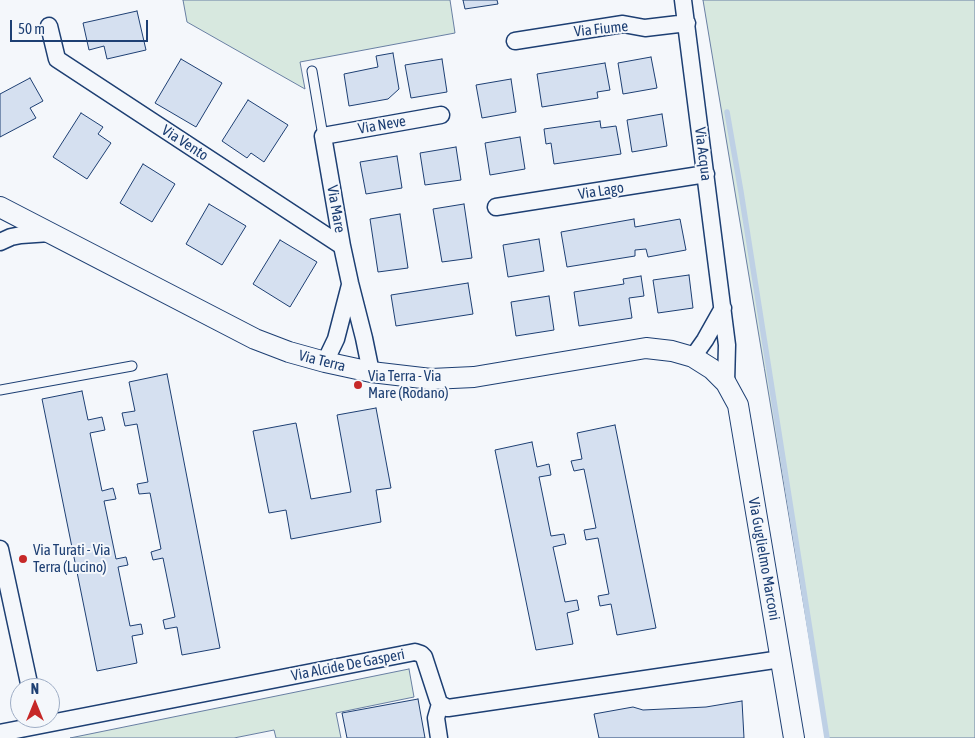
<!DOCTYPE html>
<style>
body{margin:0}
#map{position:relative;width:975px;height:738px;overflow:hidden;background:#f4f7fb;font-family:"Asap Condensed",sans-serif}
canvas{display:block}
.north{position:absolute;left:10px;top:678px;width:50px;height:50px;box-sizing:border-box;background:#f4f7fb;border:1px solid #9eadc5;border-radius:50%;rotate:0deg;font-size:14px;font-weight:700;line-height:20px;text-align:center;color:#1d3f73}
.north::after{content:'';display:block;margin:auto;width:18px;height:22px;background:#c62828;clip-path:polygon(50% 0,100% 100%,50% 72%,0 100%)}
.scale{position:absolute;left:10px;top:20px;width:138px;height:22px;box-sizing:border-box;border:2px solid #1d3f73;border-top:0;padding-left:6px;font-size:15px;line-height:18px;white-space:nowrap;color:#1d3f73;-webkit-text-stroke:4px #f4f7fb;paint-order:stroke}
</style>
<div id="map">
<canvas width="975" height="738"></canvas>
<div class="north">N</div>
<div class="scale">50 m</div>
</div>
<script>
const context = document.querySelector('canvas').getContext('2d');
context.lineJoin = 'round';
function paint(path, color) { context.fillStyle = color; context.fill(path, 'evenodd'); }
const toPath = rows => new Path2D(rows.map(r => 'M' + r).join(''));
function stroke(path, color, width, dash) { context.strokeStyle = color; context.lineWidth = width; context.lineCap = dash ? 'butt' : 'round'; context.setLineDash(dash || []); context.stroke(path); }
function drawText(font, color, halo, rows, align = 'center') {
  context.font = font + ' "Asap Condensed",sans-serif'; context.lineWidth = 4; context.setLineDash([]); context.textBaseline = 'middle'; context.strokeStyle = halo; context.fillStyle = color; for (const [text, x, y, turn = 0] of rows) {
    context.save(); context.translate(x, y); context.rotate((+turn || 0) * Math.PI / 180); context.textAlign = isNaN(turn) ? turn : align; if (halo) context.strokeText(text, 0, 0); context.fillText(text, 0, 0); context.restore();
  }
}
const green = toPath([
 [183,0,450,0,455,33,300,62,305,89,187,22,183,0],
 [703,0,975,0,975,738,826,738,703,0],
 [409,669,414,697,336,713,341,738,276,738,274,730,234,738,70,738,409,669]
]);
const stream = toPath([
 [727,112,741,192,827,738]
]);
const building = toPath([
 [463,0,497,0,498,4,465,9,463,0],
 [137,11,146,50,107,59,104,46,89,50,83,23,137,11],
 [393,53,399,89,388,99,349,106,344,74,378,67,376,56,393,53],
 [651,57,657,88,623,94,618,63,651,57],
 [181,59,222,83,196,127,155,103,181,59],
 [442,59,447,92,411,98,405,65,442,59],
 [605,63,610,90,597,92,598,98,542,107,537,74,605,63],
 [30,78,43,101,30,108,36,118,0,137,0,94,30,78],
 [511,79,516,112,482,118,476,85,511,79],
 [248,100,288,125,264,162,251,153,247,158,222,141,248,100],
 [81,113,103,127,98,134,111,143,87,179,53,157,81,113],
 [662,114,667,146,632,152,627,120,662,114],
 [600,121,601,128,616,126,621,154,554,164,551,143,546,144,544,129,600,121],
 [520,137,525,169,490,175,485,143,520,137],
 [456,147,461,180,425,185,420,153,456,147],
 [397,156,402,188,366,194,360,162,397,156],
 [143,164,175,184,152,222,120,203,143,164],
 [209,204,246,226,222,265,186,244,209,204],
 [464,204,472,258,442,262,433,209,464,204],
 [400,214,408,268,378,272,370,219,400,214],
 [634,219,635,227,680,219,686,250,648,257,646,249,635,250,635,256,567,267,561,232,634,219],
 [539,239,544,271,508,277,503,245,539,239],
 [280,240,317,262,290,307,253,284,280,240],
 [689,275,693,308,658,313,653,280,689,275],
 [641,276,644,296,629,298,632,318,579,326,574,292,624,284,623,279,641,276],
 [468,283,473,314,396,326,391,295,468,283],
 [549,296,554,330,516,336,511,302,549,296],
 [167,374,220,648,182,655,177,627,165,629,163,620,175,617,163,558,153,560,151,552,161,549,150,493,139,494,137,484,148,482,137,424,125,426,122,413,135,411,129,382,167,374],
 [82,391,88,420,102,417,105,430,90,433,102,491,113,488,116,499,104,501,116,559,126,557,128,565,118,567,130,626,141,624,143,634,132,636,137,663,97,671,42,399,82,391],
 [376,408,391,488,376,490,381,522,291,539,286,510,269,513,253,431,296,423,311,499,351,492,337,415,376,408],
 [615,425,656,628,617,635,611,604,600,606,598,596,609,594,598,538,586,540,584,530,596,528,584,469,574,471,571,461,582,459,577,433,615,425],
 [532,442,537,467,549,464,551,475,539,477,551,536,564,534,566,544,553,547,565,602,577,600,579,610,567,613,573,644,536,650,495,450,532,442],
 [418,699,425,738,347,738,342,713,418,699],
 [742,701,744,738,599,738,594,714,633,707,643,710,706,707,742,701]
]);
const service = toPath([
 [312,71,323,136],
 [0,390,132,366]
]);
const minor = toPath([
 [683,0,727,345,726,383],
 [49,26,57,59,342,246],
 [515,41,623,24,645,28,687,23],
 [496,207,706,174],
 [0,242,11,237,21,235,50,233],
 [693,357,705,340,723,308],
 [325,362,336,339,350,285],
 [371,372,364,338,350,283,342,246,323,136,441,115],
 [0,549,30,688],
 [0,733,415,652,421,654,424,657,438,700,440,704,448,708,781,659],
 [439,738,436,718,440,704]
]);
const tertiary = toPath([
 [0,207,255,339,289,352,325,362,371,372,431,379,474,377,646,348,672,351,693,357,712,369,726,383,738,405,794,738]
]);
const markers = [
 [358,385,5,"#c62828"],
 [23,559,5,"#c62828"]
];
const streetNames = [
 ["Via Fiume",601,29,-6],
 ["Via Neve",382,125,-10],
 ["Via Vento",185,143,33],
 ["Via Acqua",703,154,83],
 ["Via Lago",601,191,-9],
 ["Via Mare",336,209,80],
 ["Via Terra",322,361,14],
 ["Via Guglielmo Marconi",764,559,80],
 ["Via Alcide De Gasperi",348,665,-11]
];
const poiNames = [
 ["Via Terra - Via",368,376],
 ["Mare (Rodano)",368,393],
 ["Via Turati - Via",33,550],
 ["Terra (Lucino)",33,567]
];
paint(green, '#d7e8df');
stroke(green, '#687fa3', 1);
stroke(stream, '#bed0e5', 5.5);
paint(building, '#d5e0f0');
stroke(building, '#1d3f73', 1);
stroke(service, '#1d3f73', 11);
stroke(minor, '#1d3f73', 19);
stroke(tertiary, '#1d3f73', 22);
stroke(service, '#f4f7fb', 9);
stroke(minor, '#f4f7fb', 16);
stroke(tertiary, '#f4f7fb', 20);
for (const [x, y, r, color] of markers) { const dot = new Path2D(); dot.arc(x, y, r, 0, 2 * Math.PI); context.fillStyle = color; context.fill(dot); stroke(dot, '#f4f7fb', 2); }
drawText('15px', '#1d3f73', '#f4f7fb', streetNames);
drawText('15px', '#1d3f73', '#f4f7fb', poiNames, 'left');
</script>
